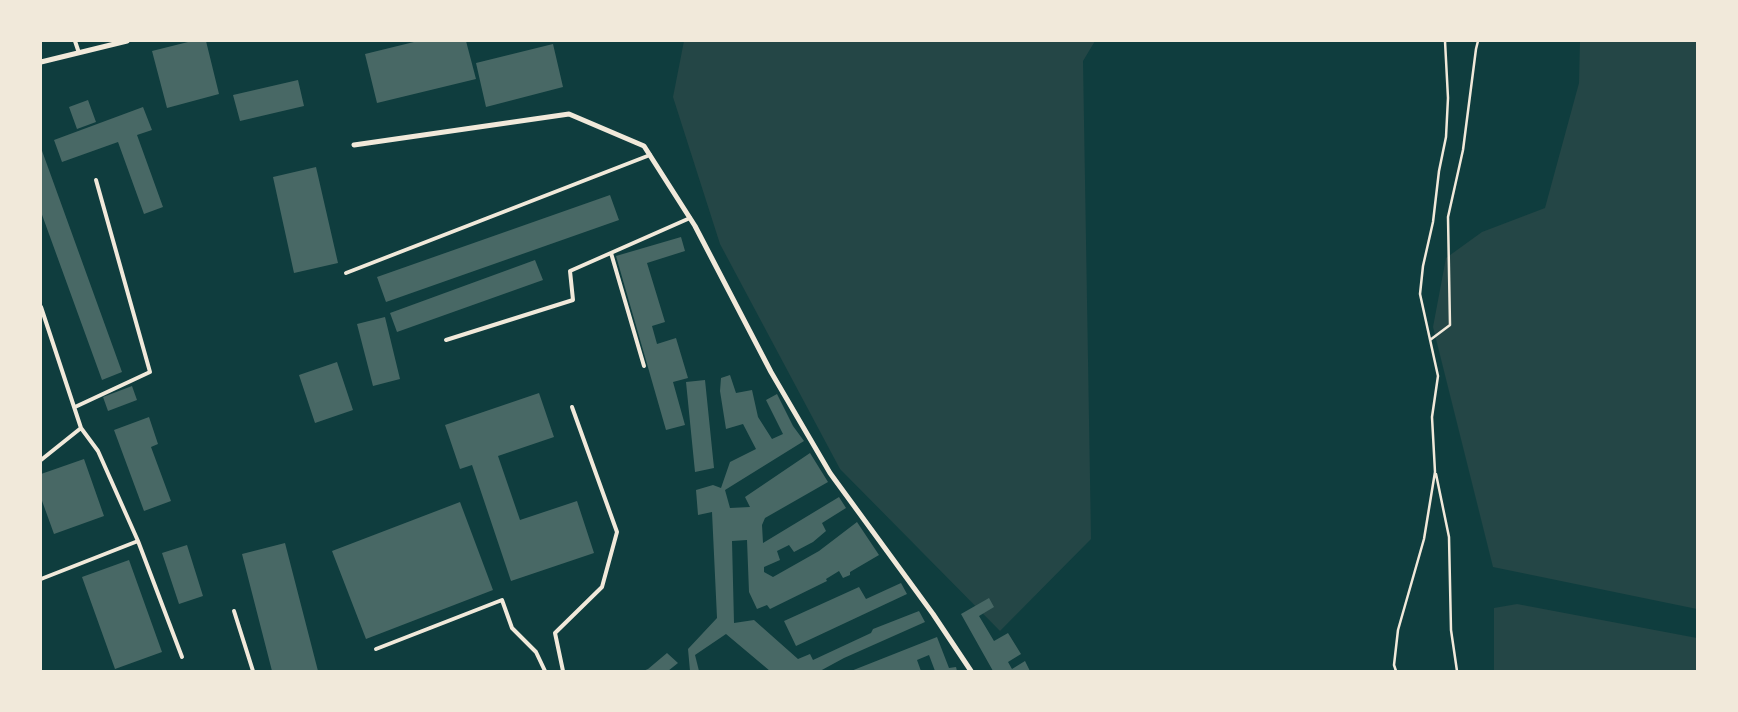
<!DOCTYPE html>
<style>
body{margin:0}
#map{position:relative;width:1738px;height:712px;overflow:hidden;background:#0f3d3e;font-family:"Open Sans",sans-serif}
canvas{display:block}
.frame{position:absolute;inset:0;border:42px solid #f1e9da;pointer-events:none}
</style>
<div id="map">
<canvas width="1738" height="712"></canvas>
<div class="frame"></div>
</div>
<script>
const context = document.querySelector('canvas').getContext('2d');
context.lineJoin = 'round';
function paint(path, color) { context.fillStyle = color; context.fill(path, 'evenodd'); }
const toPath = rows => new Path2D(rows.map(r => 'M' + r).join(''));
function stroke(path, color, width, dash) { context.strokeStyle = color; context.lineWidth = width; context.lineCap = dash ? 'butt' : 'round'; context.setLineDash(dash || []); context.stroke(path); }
const green = toPath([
 [684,41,1095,41,1083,61,1091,539,1000,631,840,469,720,244,673,97],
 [1580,41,1697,41,1697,609,1493,567,1433,327,1446,258,1482,232,1545,208,1579,83],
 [1517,604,1697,638,1697,671,1494,671,1494,608]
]);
const building = toPath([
 [192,41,206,41,219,94,167,108,152,51],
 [418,41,466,41,476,79,377,103,365,54],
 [553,44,563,87,486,107,476,63],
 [298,80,304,106,240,121,233,95],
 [88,100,96,122,77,129,69,107],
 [143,107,152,130,137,135,163,207,144,214,118,142,62,162,54,140],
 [41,148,122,372,102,380,41,212],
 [316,167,338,263,294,273,273,177],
 [610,195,619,220,386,302,377,277],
 [681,237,685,251,647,263,665,322,652,326,657,344,676,338,688,378,673,382,685,425,666,430,616,256],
 [535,260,543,280,397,332,390,313],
 [385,317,400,379,373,386,357,324],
 [337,362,353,410,315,423,299,375],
 [730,375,736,393,752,390,758,417,772,439,783,434,766,400,777,394,793,426,804,441,725,490,730,508,750,507,745,497,810,453,828,482,765,518,762,525,763,543,839,497,846,508,822,523,826,531,813,542,794,552,789,545,777,551,780,560,764,567,764,572,773,577,819,551,857,522,879,555,850,572,850,575,843,578,839,571,826,579,827,581,770,609,767,605,757,609,749,592,747,540,732,541,734,623,754,620,798,659,810,654,813,660,871,633,873,629,919,611,925,622,844,658,820,671,770,671,726,634,695,655,699,671,690,671,688,649,717,618,712,512,698,515,696,490,713,485,721,488,730,462,756,449,743,424,726,429,720,391,721,378],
 [705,380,714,468,695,472,686,382],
 [132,386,137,400,108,411,103,397],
 [539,393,554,437,498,456,520,520,577,501,594,553,511,581,472,465,460,469,445,425],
 [149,417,158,444,151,447,171,501,144,511,114,430],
 [84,459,104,516,54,534,41,498,41,474],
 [460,502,493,590,366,639,332,551],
 [285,543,318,671,272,671,242,554],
 [187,545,203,596,179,604,162,553],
 [129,560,162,652,115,669,82,577],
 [901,583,907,594,796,646,784,621,859,587,866,599],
 [989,598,994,607,979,616,994,641,1008,633,1021,654,1008,662,1012,669,1025,661,1030,671,993,671,961,614],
 [937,637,949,668,956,667,957,671,935,671,929,655,917,660,921,671,851,671],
 [667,653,678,663,668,671,643,671,648,669]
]);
const path = toPath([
 [1430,340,1450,325,1448,217,1463,150,1476,49,1478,41],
 [1436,474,1449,537,1451,630,1457,671],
 [1396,671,1394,665,1398,630,1424,539,1435,472,1432,417,1438,376,1420,294,1423,266,1433,222,1439,171,1446,137,1448,98,1445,41]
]);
const service = toPath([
 [75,41,79,53],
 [611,253,644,366],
 [346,273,650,155],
 [41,307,81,428,41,460],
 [446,340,573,300,570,271,690,218],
 [75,407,150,372,96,180],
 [81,428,98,451,138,541],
 [41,579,138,541,182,657],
 [234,611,253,671],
 [376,649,502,600,512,628,536,652,545,671],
 [563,671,555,633,602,587,617,532,572,407]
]);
const minor = toPath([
 [41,62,127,41],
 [354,145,569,114,644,146,695,226,771,372,830,473,933,614,971,671]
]);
paint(green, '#244646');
paint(building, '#486865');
stroke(path, '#f1e9da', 2.5);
stroke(service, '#f1e9da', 4);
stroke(minor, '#f1e9da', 5);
</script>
